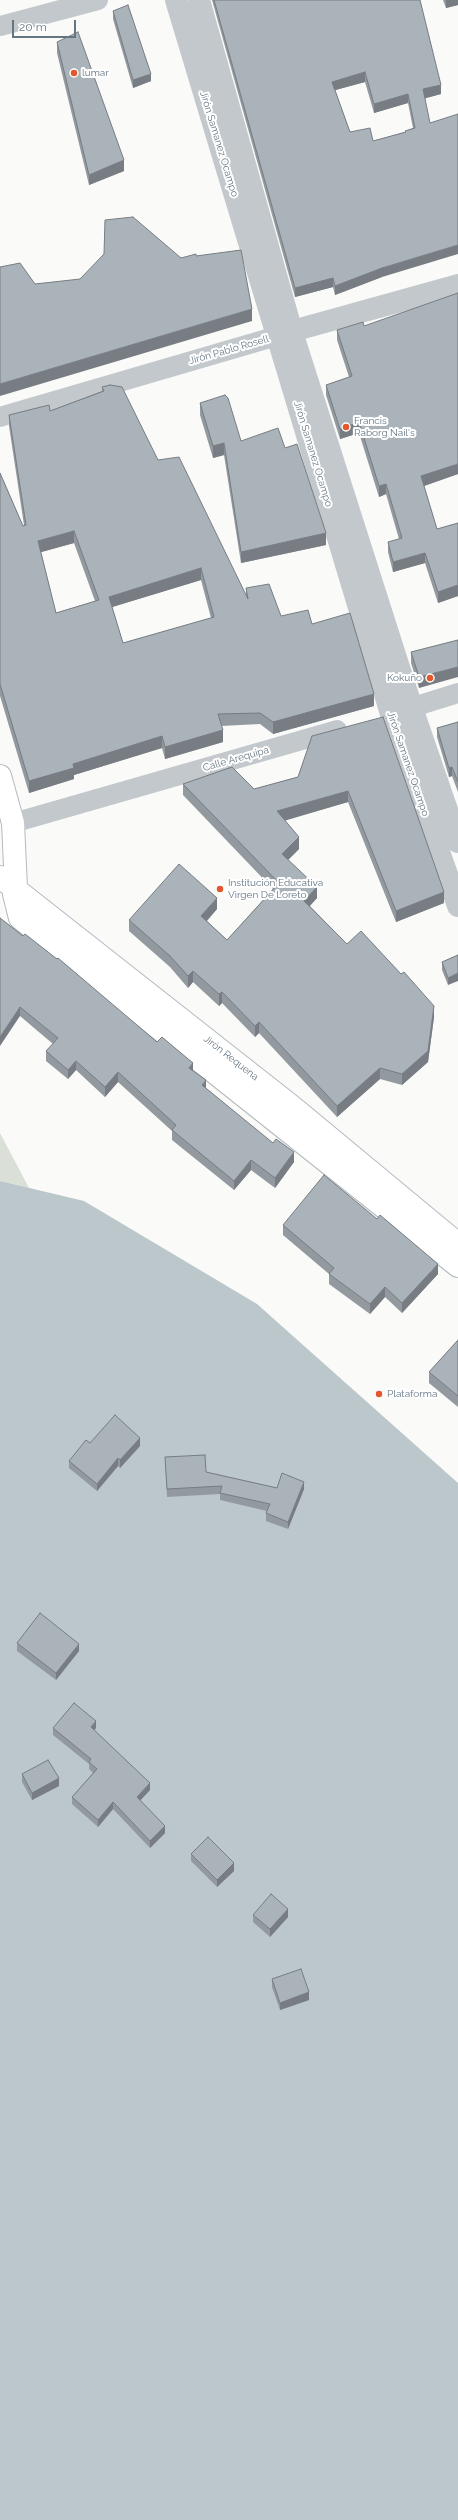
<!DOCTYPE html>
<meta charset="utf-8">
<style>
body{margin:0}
#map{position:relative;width:458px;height:2520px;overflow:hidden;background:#fafaf8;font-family:Raleway,sans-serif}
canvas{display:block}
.scale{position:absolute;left:12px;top:20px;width:64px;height:18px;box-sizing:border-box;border:2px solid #657683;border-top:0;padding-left:5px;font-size:12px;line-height:14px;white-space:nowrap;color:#657683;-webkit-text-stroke:3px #fff;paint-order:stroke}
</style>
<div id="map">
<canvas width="458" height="2520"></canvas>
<div class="scale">20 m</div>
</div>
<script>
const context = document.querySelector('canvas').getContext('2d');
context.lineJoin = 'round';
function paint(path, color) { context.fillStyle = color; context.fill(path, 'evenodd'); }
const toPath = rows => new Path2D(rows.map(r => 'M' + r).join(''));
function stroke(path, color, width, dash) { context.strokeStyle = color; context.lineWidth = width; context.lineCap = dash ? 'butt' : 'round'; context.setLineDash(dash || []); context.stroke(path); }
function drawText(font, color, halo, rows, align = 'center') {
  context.font = font + ' Raleway,sans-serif'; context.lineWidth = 4; context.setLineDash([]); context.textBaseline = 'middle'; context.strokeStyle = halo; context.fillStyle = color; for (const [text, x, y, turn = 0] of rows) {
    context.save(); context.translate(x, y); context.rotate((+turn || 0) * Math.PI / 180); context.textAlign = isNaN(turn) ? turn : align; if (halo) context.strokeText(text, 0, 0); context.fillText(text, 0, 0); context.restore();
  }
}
const green = toPath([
 [0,1133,29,1188,0,1181]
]);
const water = toPath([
 [0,1181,84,1201,257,1304,458,1483,458,2520,0,2520]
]);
const minor = toPath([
 [0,26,98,0],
 [0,417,277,336],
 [397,712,458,693],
 [13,823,337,730]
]);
const tertiary = toPath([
 [176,0,391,714,458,906],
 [199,0,292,332,412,708,458,842],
 [278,335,458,285]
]);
const secondary = toPath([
 [0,776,13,823,16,888,14,894,20,918,458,1266],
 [0,877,295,1109,458,1244]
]);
const wall = toPath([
 [212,0,420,0,441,94,425,98,382,277,335,295,333,287,295,297],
 [365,82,374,113,408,103,413,128,405,131,405,132,373,141,350,132,335,90],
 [443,0,458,0,458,5,446,8],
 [113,11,151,81,133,88,113,19],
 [57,42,124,171,89,185,57,53],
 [364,326,458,474,424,486,437,529,458,523,458,596,438,603,425,563,393,572,388,552,388,542,399,539,386,494,379,497,359,433,340,439,326,395,326,385,349,377,337,340,337,330],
 [102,387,158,460,246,596,246,588,281,616,312,624,374,706,273,734,260,724,221,726,223,742,165,759,162,748,74,775,74,779,29,793,0,696,0,473,23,526,24,525,9,426,9,415,50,411,102,391],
 [74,543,95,601,56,613,41,552],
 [201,580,211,618,123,643,112,607],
 [200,403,241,441,285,448,326,545,241,563,224,455,213,458,200,415],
 [458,640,419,688,411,663,411,652],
 [458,722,458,792,452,776,449,777,437,737,437,728],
 [312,736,444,903,396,922,348,802,285,820,299,849,288,860,317,898,310,906,347,944,434,1017,428,1062,402,1085,380,1079,337,1117,259,1033,255,1037,222,1003,219,1006,193,982,188,988,170,967,129,931,129,920,217,909,207,921,227,940,273,889,183,795,183,784,254,789,298,777],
 [0,918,193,1071,206,1088,294,1162,275,1188,251,1170,234,1190,172,1140,172,1131,118,1082,105,1097,76,1070,68,1079,46,1061,46,1051,53,1044,20,1016],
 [458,955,448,985,442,970,442,962],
 [283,1225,438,1274,402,1313,385,1297,370,1314,329,1284,329,1274,283,1235],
 [458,1340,458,1407,429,1383,429,1372],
 [90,1443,140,1446,120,1468,118,1466,97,1491,69,1468,69,1461],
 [165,1457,206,1472,277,1488,304,1489,288,1529,266,1521,266,1513,267,1511,220,1500,220,1494,167,1497],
 [17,1643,79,1651,56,1680,17,1651],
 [53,1728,96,1728,94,1730,150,1790,140,1800,165,1833,150,1848,113,1809,98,1827,72,1804,72,1797,93,1773,89,1769,89,1764,53,1735],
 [22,1774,59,1786,32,1800,22,1782],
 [191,1854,234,1871,217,1887,191,1861],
 [253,1915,288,1917,270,1937,253,1922],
 [272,1979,309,2000,280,2010,272,1987]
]);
const shadedWall = toPath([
 [446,0,458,0,458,5,446,8],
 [365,72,365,82,332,91,332,82],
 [151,74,151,81,133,88,133,80],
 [441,85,441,94,423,99,423,89],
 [408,94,408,103,374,113,374,104],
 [124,160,124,171,89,185,89,175],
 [458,245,458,254,382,277,335,295,335,286,382,268],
 [333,278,333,287,295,297,295,288],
 [252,309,252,321,0,396,0,384],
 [359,422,359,433,340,439,340,429],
 [224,443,224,455,213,458,213,446],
 [458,464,458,474,421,487,421,476],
 [386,484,386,494,379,497,379,486],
 [74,531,74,543,38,553,38,541],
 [326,533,326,545,241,563,241,552],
 [425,553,425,563,393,572,393,562],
 [201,568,201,580,109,608,109,597],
 [458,585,458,596,438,603,438,592],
 [458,667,458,677,419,688,419,677],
 [374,694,374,706,273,734,273,722],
 [223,730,223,742,165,759,165,747],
 [162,736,162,748,74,775,74,779,29,793,29,781,73,764],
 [452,767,452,776,449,777,449,768],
 [348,791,348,802,277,823,277,811],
 [299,837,299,849,282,866,282,854],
 [317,887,317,898,304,912,304,901],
 [444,892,444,903,396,922,396,911],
 [217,898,217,909,201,927,201,916],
 [193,971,193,982,188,988,188,976],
 [458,973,458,981,448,985,448,978],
 [222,992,222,1003,219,1006,219,994],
 [434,1006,434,1017,428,1062,402,1085,402,1074],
 [20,1007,20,1016,0,1046,0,1037],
 [259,1022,259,1033,255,1037,255,1026],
 [76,1061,76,1070,68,1079,68,1070],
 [193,1063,193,1073,189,1068],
 [380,1068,380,1079,337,1117,337,1106],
 [118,1072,118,1082,105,1097,105,1087],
 [206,1080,206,1090,202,1085],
 [294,1152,294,1162,275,1188,275,1178],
 [251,1160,251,1170,234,1190,234,1181],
 [438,1264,438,1274,402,1313,402,1303],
 [385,1287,385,1297,370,1314,370,1304],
 [140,1438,140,1446,120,1468,120,1460],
 [118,1458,118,1466,97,1491,97,1484],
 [304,1482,304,1489,288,1529,288,1522],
 [79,1644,79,1651,56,1680,56,1673],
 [96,1721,96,1728,91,1734,91,1727],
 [59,1778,59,1786,32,1800,32,1793],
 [150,1783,150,1790,137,1804,137,1797],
 [113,1802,113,1809,98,1827,98,1820],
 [165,1826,165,1833,150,1848,150,1841],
 [234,1863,234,1871,217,1887,217,1880],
 [288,1909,288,1917,270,1937,270,1929],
 [309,1992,309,2000,280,2010,280,2003]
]);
const building = toPath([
 [214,0,420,0,441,85,423,89,430,123,458,114,458,245,382,268,335,286,333,278,295,288,214,0],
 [365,72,374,104,408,94,415,128,405,131,406,132,373,141,370,128,350,132,332,82,365,72],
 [128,5,151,74,133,80,113,11,128,5],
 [78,32,124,160,89,175,57,42,78,32],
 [133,217,181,258,196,254,196,256,241,250,252,309,0,384,0,267,20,263,35,284,80,279,104,254,105,220,133,217],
 [458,293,458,464,421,476,437,529,458,523,458,585,438,592,425,553,393,562,388,542,402,538,386,484,379,486,359,422,340,429,326,385,352,376,337,330,363,322,364,326,458,293],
 [110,385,122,387,158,460,179,457,248,599,246,588,269,584,281,616,308,610,312,624,350,613,374,694,273,722,260,713,218,714,223,730,165,747,162,736,73,764,74,768,29,781,0,684,0,473,23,526,26,525,9,415,49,405,50,411,104,391,102,387,110,385],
 [74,531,99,600,56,613,38,541,74,531],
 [201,568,214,617,123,643,109,597,201,568],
 [225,395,228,398,241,441,278,428,285,448,297,444,326,533,241,552,224,443,213,446,200,403,225,395],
 [458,640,458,667,419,677,411,652,458,640],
 [383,717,444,892,396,911,348,791,277,811,299,837,282,854,317,887,304,901,347,944,361,931,401,974,404,972,434,1006,428,1051,402,1074,380,1068,337,1106,259,1022,255,1026,222,992,219,994,193,971,188,976,170,956,129,920,179,864,217,898,201,916,227,940,279,883,183,784,232,767,254,789,298,777,312,736,383,717],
 [458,722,458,782,452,767,449,768,437,728,458,722],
 [0,918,23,936,25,934,57,959,58,958,157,1042,162,1037,175,1048,193,1063,189,1068,206,1080,202,1085,273,1143,276,1139,294,1152,275,1178,251,1160,234,1181,172,1130,176,1125,118,1072,105,1087,76,1061,68,1070,46,1051,58,1038,20,1007,0,1037,0,918],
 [458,955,458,973,448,978,442,962,458,955],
 [324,1175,377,1219,380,1215,438,1264,402,1303,385,1287,370,1304,329,1274,334,1268,283,1225,324,1175],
 [458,1340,458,1396,429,1372,458,1340],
 [115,1415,140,1438,120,1460,118,1458,97,1484,69,1461,86,1440,90,1443,115,1415],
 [205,1455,206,1472,277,1488,282,1473,304,1482,288,1522,266,1513,270,1504,220,1493,222,1486,167,1489,165,1457,205,1455],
 [40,1613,79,1644,56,1673,17,1643,40,1613],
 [74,1703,96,1721,91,1727,150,1783,137,1797,165,1826,150,1841,113,1802,98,1820,72,1797,97,1769,89,1762,91,1759,53,1728,74,1703],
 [48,1760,59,1778,32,1793,22,1774,48,1760],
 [208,1837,234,1863,217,1880,191,1854,208,1837],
 [271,1894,288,1909,270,1929,253,1915,271,1894],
 [301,1969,309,1992,280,2003,272,1979,301,1969]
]);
const markers = [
 [74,73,4,"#e4572e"],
 [346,427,4,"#e4572e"],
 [430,678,4,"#e4572e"],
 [220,889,4,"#e4572e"],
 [379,1394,4,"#e4572e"]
];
const poiNames = [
 ["lumar",82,73],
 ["Francis",354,421],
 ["Raborg Nail's",354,433],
 ["Kokuño",422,678,"right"],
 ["Institución Educativa",228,883],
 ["Virgen De Loreto",228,895],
 ["Plataforma",387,1394]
];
const streetNames = [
 ["Jirón Samanez Ocampo",219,144,73],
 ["Jirón Pablo Rosell",229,350,-16],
 ["Jirón Samanez Ocampo",313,454,73],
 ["Calle Arequipa",236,759,-16],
 ["Jirón Samanez Ocampo",408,764,71],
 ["Jirón Requena",231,1058,38]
];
paint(green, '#dadfd7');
paint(water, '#bbc7cb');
stroke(secondary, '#b3babf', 24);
stroke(minor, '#c3c8cc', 20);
stroke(tertiary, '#c3c8cc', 22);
stroke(secondary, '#fff', 22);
paint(wall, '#929a9f');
paint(shadedWall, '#777d82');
paint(building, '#aab3b9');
stroke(building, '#777d82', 1);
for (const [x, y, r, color] of markers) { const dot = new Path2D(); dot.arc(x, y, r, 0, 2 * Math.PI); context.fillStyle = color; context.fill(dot); stroke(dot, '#fff', 1.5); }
drawText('10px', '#657683', '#fff', poiNames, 'left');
drawText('10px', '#657683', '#fff', streetNames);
</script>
